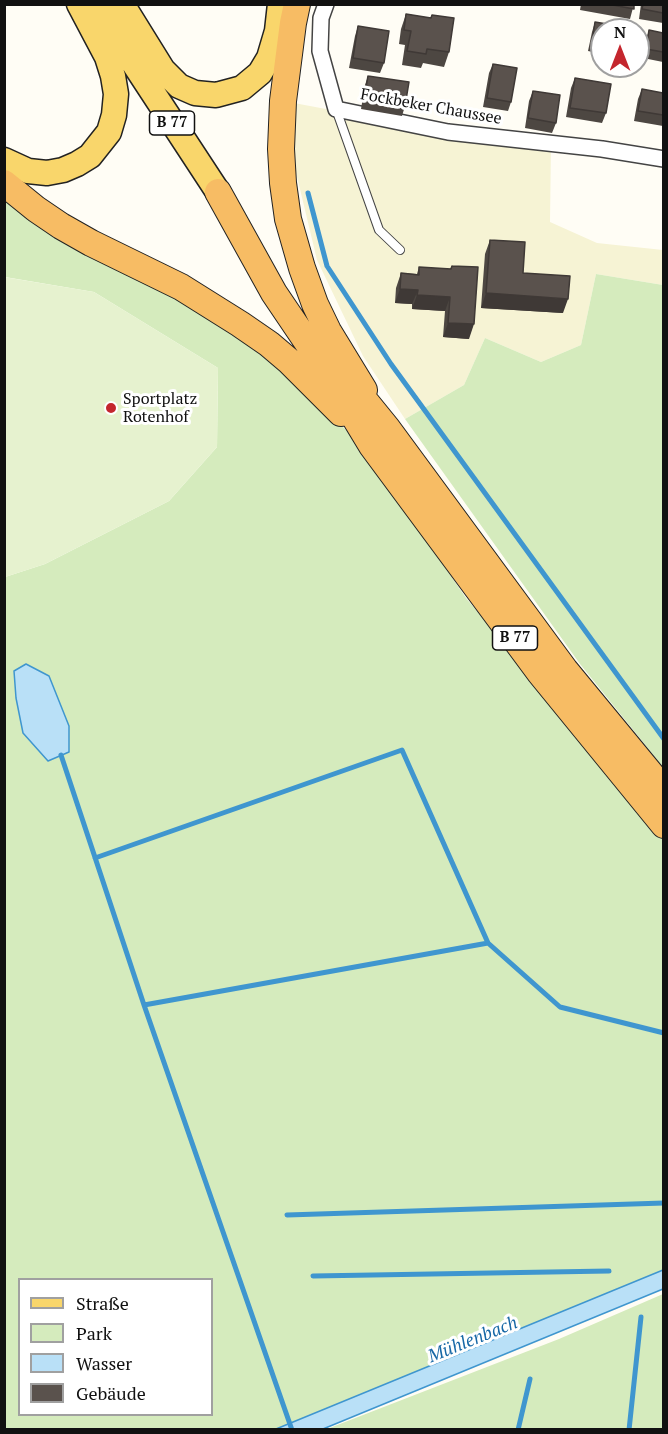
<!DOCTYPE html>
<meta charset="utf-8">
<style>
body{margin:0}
#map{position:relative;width:668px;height:1434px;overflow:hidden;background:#fffdf5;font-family:"PT Serif",serif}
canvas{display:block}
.frame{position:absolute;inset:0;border:6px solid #111;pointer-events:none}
.legend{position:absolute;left:18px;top:1278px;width:195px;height:138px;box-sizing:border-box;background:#fff;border:2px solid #a0a0a0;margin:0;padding:8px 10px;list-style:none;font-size:18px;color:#111}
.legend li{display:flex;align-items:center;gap:12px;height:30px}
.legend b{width:30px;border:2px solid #a0a0a0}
.north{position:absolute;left:590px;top:18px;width:60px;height:60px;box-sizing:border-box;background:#fff;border:2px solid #a0a0a0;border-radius:50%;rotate:0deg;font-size:16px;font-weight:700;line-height:24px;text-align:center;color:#111}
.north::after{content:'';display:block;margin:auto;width:21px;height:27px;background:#c4262e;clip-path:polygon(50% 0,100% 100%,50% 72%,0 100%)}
</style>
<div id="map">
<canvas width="668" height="1434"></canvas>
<div class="frame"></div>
<ul class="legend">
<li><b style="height:8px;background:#f9d66b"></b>Straße</li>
<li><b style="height:16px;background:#d5ebbd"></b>Park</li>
<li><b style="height:16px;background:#b9e0f7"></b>Wasser</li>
<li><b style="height:16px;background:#5a524d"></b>Gebäude</li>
</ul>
<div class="north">N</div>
</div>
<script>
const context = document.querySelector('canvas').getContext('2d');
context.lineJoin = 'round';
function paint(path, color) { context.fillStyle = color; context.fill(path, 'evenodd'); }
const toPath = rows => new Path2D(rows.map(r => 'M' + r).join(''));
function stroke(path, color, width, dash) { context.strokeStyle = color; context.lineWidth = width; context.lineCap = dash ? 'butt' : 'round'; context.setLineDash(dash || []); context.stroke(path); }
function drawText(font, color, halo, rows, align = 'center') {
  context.font = font + ' "PT Serif",serif'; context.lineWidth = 6; context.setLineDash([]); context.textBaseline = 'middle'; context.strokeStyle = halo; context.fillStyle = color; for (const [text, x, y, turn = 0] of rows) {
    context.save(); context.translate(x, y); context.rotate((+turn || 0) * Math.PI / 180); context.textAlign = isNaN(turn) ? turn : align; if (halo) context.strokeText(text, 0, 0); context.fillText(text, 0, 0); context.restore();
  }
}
const farmland = toPath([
 [294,103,448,132,551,143,550,222,597,243,663,250,663,285,596,274,581,345,541,362,485,338,464,385,405,419,363,356,317,260,293,160]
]);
const green = toPath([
 [4,190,202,306,287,371,361,445,466,598,663,835,663,1270,276,1429,5,1429,5,577,45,564,169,501,217,447,218,368,94,292,5,277],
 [20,1280,212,1280,212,1414,20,1414],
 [596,274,663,285,663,767,580,664,405,419,464,385,485,338,541,362,581,345],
 [663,1294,663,1429,327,1429,559,1339]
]);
const pitch = toPath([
 [4,277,94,292,218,368,217,447,169,501,45,564,5,577]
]);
const water = toPath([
 [26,664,49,676,69,726,69,752,48,761,23,733,16,698,14,671,26,664],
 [663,1270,663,1289,323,1429,276,1429,663,1270]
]);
const stream = toPath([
 [308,193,327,266,391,364,664,739],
 [61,755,144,1005,292,1430],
 [95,858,402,750,488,943,560,1007,664,1033],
 [144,1005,488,943],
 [287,1215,664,1203],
 [313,1276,609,1271],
 [518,1430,530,1379],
 [629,1430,641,1317]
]);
const service = toPath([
 [336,109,379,230,400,250]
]);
const minor = toPath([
 [326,4,321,18,320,51,336,109,448,132,602,149,664,159]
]);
const primary = toPath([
 [122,4,163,70,179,86,195,93,216,95,242,88,260,73,269,58,277,31,280,4],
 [100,12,218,192],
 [4,160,28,171,47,173,63,170,77,164,90,156,109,132,114,115,116,94,113,76,107,57,79,4]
]);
const trunk = toPath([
 [297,4,293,23,283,101,281,149,283,183,288,219,302,268,315,304,328,331,364,390],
 [4,183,36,209,61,226,91,243,181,287,240,324,269,344,289,361,341,413],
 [218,192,274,293,326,370,372,446,540,673,664,825],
 [348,380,387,428,565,670,664,790]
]);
const wall = toPath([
 [581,4,634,4,630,19,580,10],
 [641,4,663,4,663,23,639,19],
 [406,14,431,18,432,15,449,52,444,67,423,63,421,68,402,65,405,45,399,44,401,29],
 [595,22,602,30,602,54,588,51,592,32],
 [358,26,384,63,380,73,349,68,355,36],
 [649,30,663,33,663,62,643,58,646,40],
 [493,64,511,102,508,111,483,107,489,73],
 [368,76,405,106,402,116,361,109,365,85],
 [575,78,606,113,602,123,566,117,571,88],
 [642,89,663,93,663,126,634,121,638,99],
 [533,91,556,123,552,133,525,128,529,101],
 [490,240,563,313,481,308,485,254],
 [452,266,469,339,443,337,445,311,412,309,412,304,395,303,396,288,401,273,417,274,419,267,450,269]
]);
const shadedWall = toPath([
 [400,289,418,290,412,304,395,303],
 [486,293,568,299,563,313,481,308],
 [417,295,450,297,445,311,412,309],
 [448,323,474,324,469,339,443,337]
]);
const building = toPath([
 [607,4,634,4,634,9,607,4],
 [643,4,663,4,663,13,642,9,643,4],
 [406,14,431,18,432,15,454,18,449,52,427,49,426,54,407,51,411,31,404,30,406,14],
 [595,22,619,26,619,30,602,30,602,43,592,42,595,22],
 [358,26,389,31,384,63,353,58,358,26],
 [649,30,663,33,663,52,646,49,649,30],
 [493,64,517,68,511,102,487,98,493,64],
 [368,76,409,82,405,106,364,99,368,76],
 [575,78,611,84,606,113,570,108,575,78],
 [642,89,663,93,663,115,638,111,642,89],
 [533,91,560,95,556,123,528,118,533,91],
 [490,240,525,242,523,273,570,276,568,299,486,293,490,240],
 [452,266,478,267,474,324,448,323,450,297,417,295,418,290,400,289,401,273,419,275,419,267,451,269,452,266]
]);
const markers = [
 [111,408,6,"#c4262e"]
];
const shields = [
 [172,123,45],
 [515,638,45]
];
const shieldNames = [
 ["B 77",172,123],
 ["B 77",515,638]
];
const streetNames = [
 ["Fockbeker Chaussee",431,107,10]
];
const poiNames = [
 ["Sportplatz",123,399],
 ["Rotenhof",123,417]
];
const waterNames = [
 ["Mühlenbach",473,1340,-22]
];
paint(farmland, '#f6f3d4');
paint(green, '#d5ebbd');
paint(pitch, '#e6f2cf');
paint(water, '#b9e0f7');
stroke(water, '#3f96cf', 1.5);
stroke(stream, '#3f96cf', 5);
stroke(service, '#444', 10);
stroke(minor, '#444', 18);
stroke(primary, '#222', 27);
stroke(trunk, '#222', 28);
stroke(service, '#fff', 8);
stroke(minor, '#fff', 15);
stroke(primary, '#f9d66b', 24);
stroke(trunk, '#f7bc64', 26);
paint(wall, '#4d4742');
paint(shadedWall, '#3f3936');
paint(building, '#5a524d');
stroke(building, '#3f3936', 1.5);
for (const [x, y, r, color] of markers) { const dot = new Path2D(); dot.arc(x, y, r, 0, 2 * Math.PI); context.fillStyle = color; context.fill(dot); stroke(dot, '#fff', 2); }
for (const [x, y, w] of shields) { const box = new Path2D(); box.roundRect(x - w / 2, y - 12, w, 24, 4.5); context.fillStyle = '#fff'; context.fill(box); stroke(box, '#111', 1.5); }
drawText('bold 15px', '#111', null, shieldNames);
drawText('16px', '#111', '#fff', streetNames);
drawText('16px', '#111', '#fff', poiNames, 'left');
drawText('italic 18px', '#1768a6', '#fff', waterNames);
</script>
